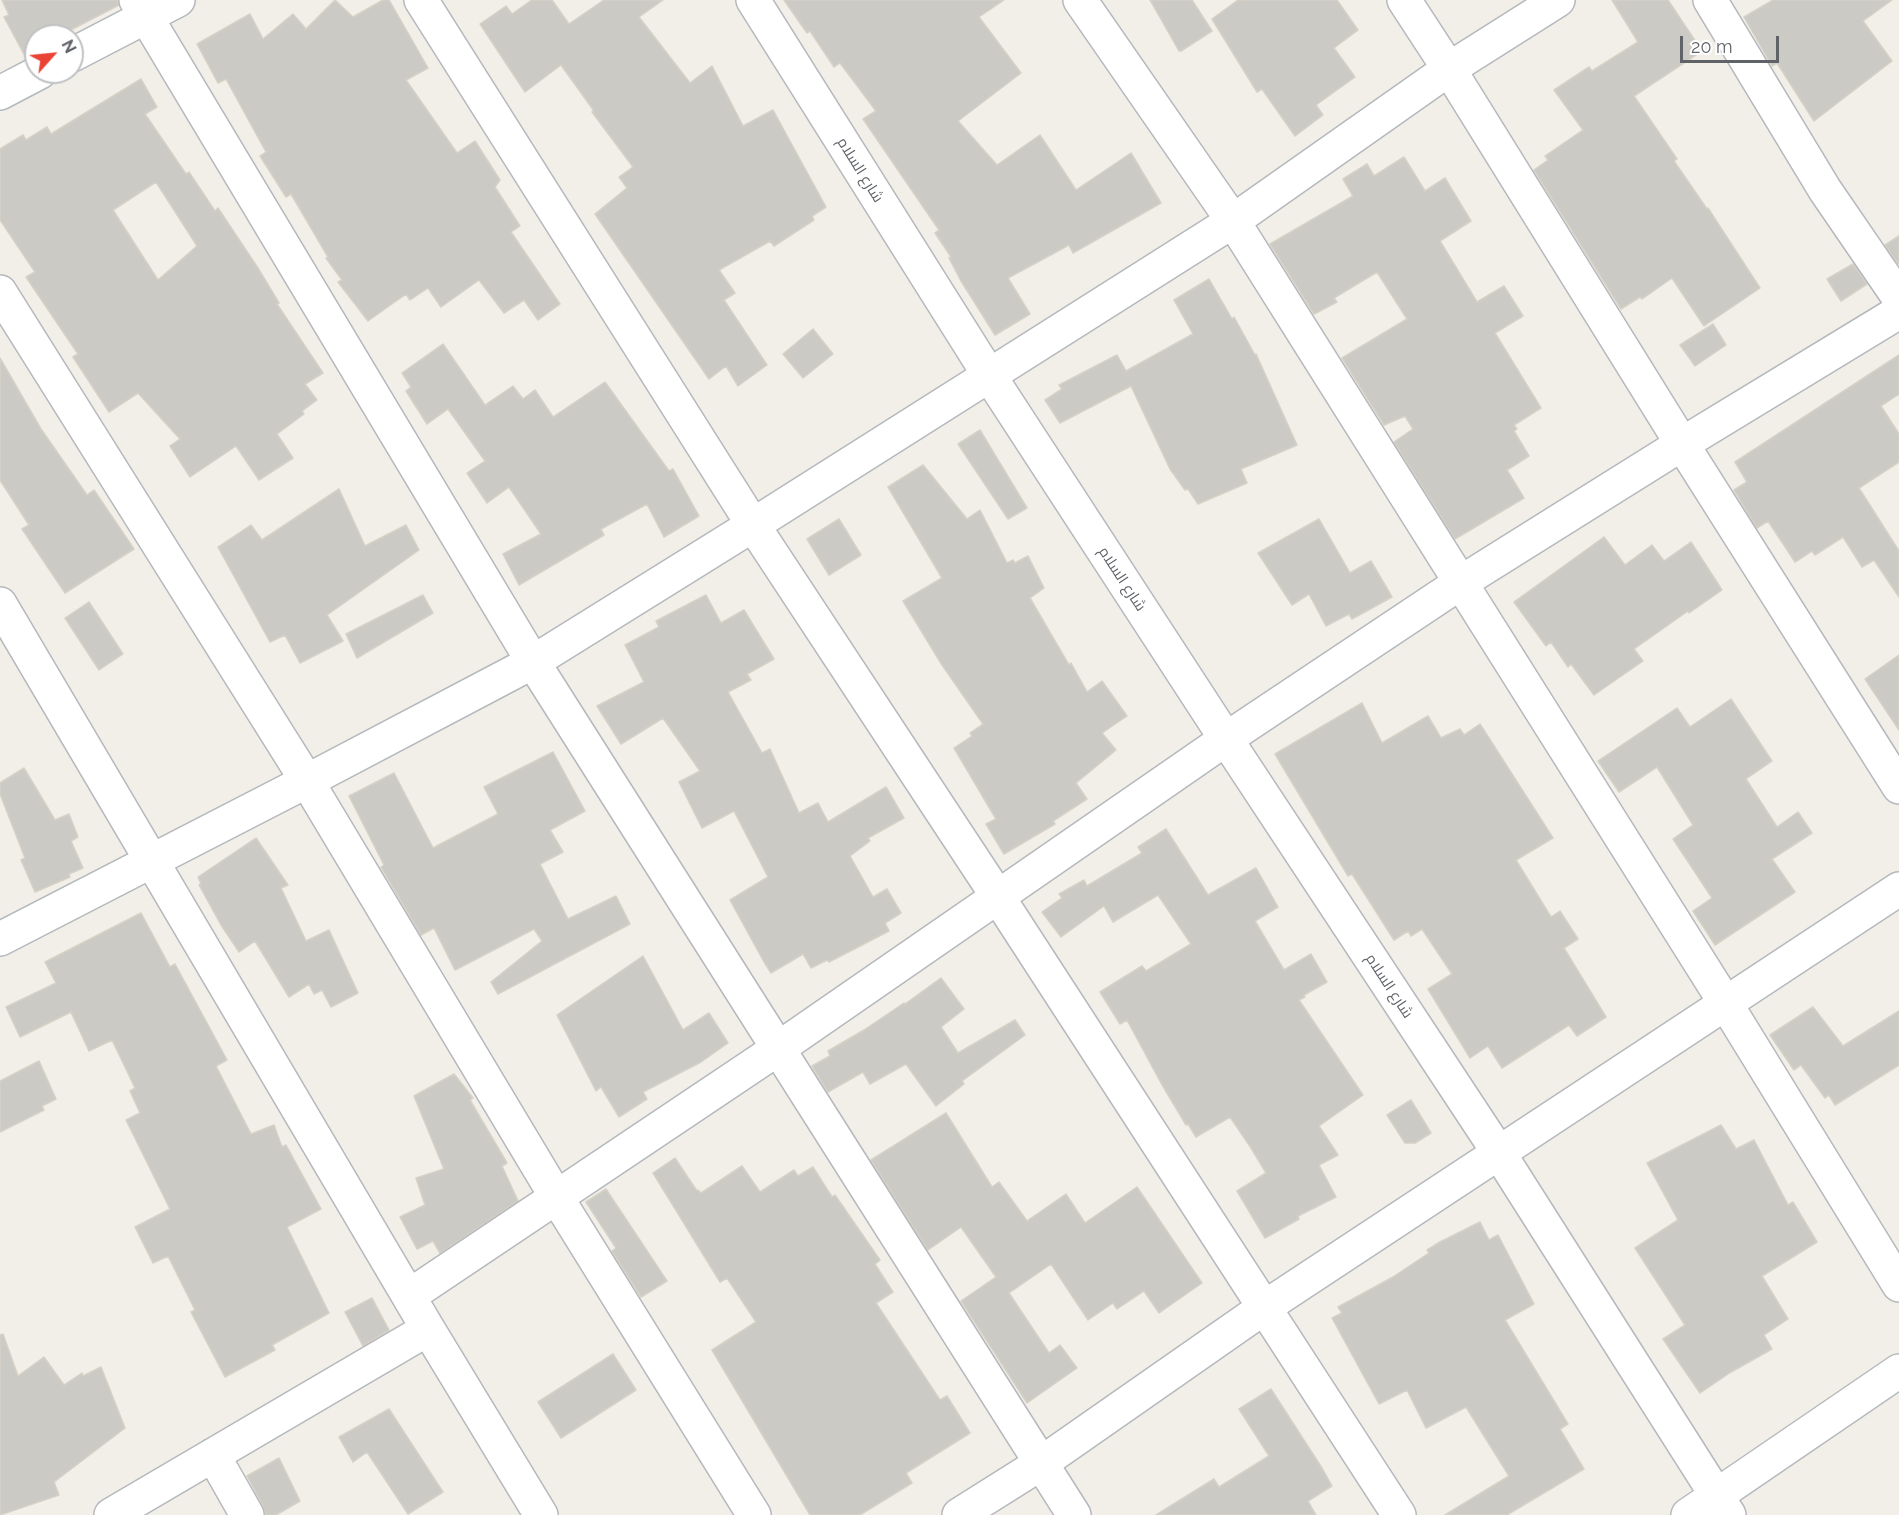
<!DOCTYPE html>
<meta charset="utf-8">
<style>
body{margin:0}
#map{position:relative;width:1899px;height:1515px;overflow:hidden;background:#f1efe8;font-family:Raleway,sans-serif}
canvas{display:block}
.north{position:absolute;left:24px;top:24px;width:60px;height:60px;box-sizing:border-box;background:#fff;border:2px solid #bfc1c3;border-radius:50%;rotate:63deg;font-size:16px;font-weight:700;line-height:24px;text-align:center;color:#5f6368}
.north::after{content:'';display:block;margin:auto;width:21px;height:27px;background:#ea4335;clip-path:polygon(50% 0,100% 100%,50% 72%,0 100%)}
.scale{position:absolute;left:1680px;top:36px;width:99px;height:27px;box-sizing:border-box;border:3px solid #5f6368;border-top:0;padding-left:8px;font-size:18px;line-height:21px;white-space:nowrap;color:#5f6368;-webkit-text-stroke:4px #fff;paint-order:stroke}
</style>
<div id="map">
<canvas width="1899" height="1515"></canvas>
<div class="north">N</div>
<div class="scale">20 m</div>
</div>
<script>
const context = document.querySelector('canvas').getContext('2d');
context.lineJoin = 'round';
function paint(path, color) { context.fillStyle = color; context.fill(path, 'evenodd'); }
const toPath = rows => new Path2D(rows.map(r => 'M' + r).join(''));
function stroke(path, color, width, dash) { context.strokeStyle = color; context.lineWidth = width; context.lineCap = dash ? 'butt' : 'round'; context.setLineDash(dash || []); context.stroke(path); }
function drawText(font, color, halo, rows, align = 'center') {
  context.font = font + ' Raleway,Cairo,sans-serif'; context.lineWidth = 4.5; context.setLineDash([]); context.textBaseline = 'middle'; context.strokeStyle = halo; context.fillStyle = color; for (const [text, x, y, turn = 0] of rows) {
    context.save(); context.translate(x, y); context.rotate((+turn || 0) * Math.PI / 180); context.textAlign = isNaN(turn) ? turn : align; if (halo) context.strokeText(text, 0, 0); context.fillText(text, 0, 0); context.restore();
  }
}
const building = toPath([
 [2,0,117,0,119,5,59,36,36,36,36,54,26,58,4,17,9,15,2,0],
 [335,0,353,17,383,0,389,0,428,68,406,80,457,153,475,141,500,180,495,187,520,226,511,232,560,304,538,320,524,300,504,313,479,280,441,307,428,288,410,300,406,294,368,321,338,282,342,280,326,258,328,257,291,194,286,197,260,156,266,152,226,79,218,83,197,44,250,14,263,39,293,14,306,29,335,0],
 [532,0,552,0,569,24,604,0,663,0,639,17,690,83,712,66,743,126,773,110,826,207,812,216,814,220,774,246,770,241,719,270,735,293,724,300,767,365,738,386,726,366,709,379,595,214,627,188,619,177,633,167,592,112,594,111,561,65,525,92,480,24,506,6,512,14,532,0],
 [784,0,1004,0,979,17,1021,73,958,121,997,165,1040,135,1076,190,1131,153,1161,203,1073,253,1069,245,1008,278,1030,314,995,335,961,281,949,258,951,257,935,233,939,230,863,119,876,111,840,63,834,67,810,31,807,33,784,0],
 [1150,0,1192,0,1212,31,1181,51,1179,51,1150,0],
 [1238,0,1337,0,1358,30,1334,48,1355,77,1316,105,1323,115,1295,136,1262,89,1257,92,1212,19,1238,0],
 [1612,0,1668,0,1702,51,1634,96,1677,159,1674,161,1707,209,1708,208,1760,288,1704,326,1672,278,1642,299,1640,297,1621,309,1534,170,1548,160,1545,156,1583,130,1554,90,1589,67,1592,71,1638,42,1612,0],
 [1773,0,1892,0,1863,21,1892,61,1814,121,1777,63,1772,66,1744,17,1773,0],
 [141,79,157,107,145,114,186,174,189,172,215,211,218,208,258,268,279,303,277,304,323,373,305,384,317,400,302,411,304,414,277,434,293,458,259,480,236,446,190,477,170,446,180,439,138,393,109,412,73,357,78,354,26,277,35,272,0,220,0,149,23,135,26,140,47,127,51,134,141,79],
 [156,182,197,246,158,280,113,210,156,182],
 [1404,157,1425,191,1445,178,1471,221,1440,241,1477,302,1504,286,1523,316,1495,333,1541,408,1514,425,1517,429,1514,431,1529,456,1507,470,1524,498,1455,539,1394,442,1413,429,1405,416,1384,425,1342,358,1407,319,1377,272,1334,298,1337,302,1314,314,1270,244,1353,196,1343,179,1367,164,1374,176,1404,157],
 [1899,236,1899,263,1898,264,1885,245,1899,236],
 [1853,264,1867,284,1841,301,1827,279,1853,264],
 [1209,279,1232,319,1234,317,1255,355,1256,354,1297,445,1241,469,1247,483,1198,504,1188,489,1185,490,1170,469,1131,386,1060,423,1045,400,1062,389,1059,385,1117,355,1126,371,1193,334,1174,300,1209,279],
 [1713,324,1726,345,1695,366,1680,345,1713,324],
 [813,329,833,354,803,378,783,354,813,329],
 [443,344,485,405,513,386,523,399,535,390,553,417,605,382,669,471,673,469,699,516,664,537,647,504,601,529,604,535,519,585,503,554,541,534,509,487,487,503,467,473,485,461,448,409,427,424,406,391,411,387,402,373,443,344],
 [1899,355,1899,394,1881,406,1899,434,1899,462,1859,488,1899,551,1899,597,1874,560,1862,567,1843,537,1815,555,1812,551,1795,562,1768,521,1757,528,1734,490,1747,482,1735,462,1899,355],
 [0,358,41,429,87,495,94,490,134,549,65,593,22,529,29,525,0,480,0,358],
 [980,430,1027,508,1008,519,958,444,980,430],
 [923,465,967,519,980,510,1007,563,1013,560,1015,563,1028,556,1044,588,1030,598,1069,665,1071,663,1087,692,1102,681,1127,716,1102,733,1116,750,1076,783,1087,799,1053,821,1055,824,1004,854,986,824,996,819,954,748,972,736,970,733,983,724,942,665,903,601,942,578,888,487,923,465],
 [339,489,365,546,406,525,419,550,327,615,343,641,300,663,285,635,270,642,218,547,251,525,262,540,339,489],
 [839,519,861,555,829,575,807,539,839,519],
 [1319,519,1350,573,1371,561,1392,597,1352,619,1349,614,1326,626,1309,594,1292,605,1258,553,1319,519],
 [1604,537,1625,565,1652,545,1664,561,1691,542,1722,590,1689,613,1688,611,1634,649,1643,661,1594,695,1571,664,1568,667,1551,642,1546,646,1514,602,1604,537],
 [423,595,433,613,357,658,346,634,423,595],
 [706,595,721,623,744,610,774,659,747,674,751,680,728,692,762,753,770,749,799,813,818,803,828,822,886,787,904,818,868,838,870,841,850,856,873,897,887,889,901,913,885,923,889,931,829,962,827,960,811,968,803,954,771,973,764,962,730,900,768,877,734,811,702,828,679,782,700,771,663,718,621,744,597,706,644,682,625,645,659,627,656,621,706,595],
 [89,602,123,654,99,670,65,618,89,602],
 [1899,655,1899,730,1865,679,1899,655],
 [1731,699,1772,761,1746,779,1777,827,1798,812,1812,833,1772,859,1795,892,1715,945,1693,911,1712,898,1673,839,1693,825,1657,767,1619,792,1598,761,1677,708,1690,727,1731,699],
 [1362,703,1382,743,1428,716,1441,738,1460,729,1464,735,1480,724,1553,838,1516,860,1551,917,1560,911,1578,939,1564,948,1606,1017,1577,1036,1569,1025,1502,1068,1488,1046,1470,1058,1428,989,1452,974,1422,929,1411,936,1408,931,1394,940,1352,874,1348,876,1275,754,1362,703],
 [553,752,585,811,550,830,563,852,540,864,568,919,616,896,630,924,498,994,491,982,542,941,534,929,455,970,434,928,421,935,381,867,384,865,349,796,394,773,433,848,498,814,484,787,553,752],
 [24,768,55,820,69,814,78,837,71,841,83,868,69,874,70,877,35,892,21,860,25,858,0,794,0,783,24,768],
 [1166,829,1208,895,1256,868,1278,907,1255,921,1284,970,1311,954,1327,982,1304,995,1305,997,1299,1000,1363,1095,1319,1126,1338,1155,1319,1165,1336,1197,1298,1216,1299,1219,1265,1238,1237,1191,1266,1173,1251,1148,1230,1117,1196,1137,1188,1124,1186,1125,1161,1083,1127,1020,1120,1024,1100,992,1142,966,1146,971,1191,944,1158,895,1113,922,1104,906,1061,937,1042,912,1062,898,1059,894,1084,880,1087,886,1142,853,1138,847,1166,829],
 [256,838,288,885,281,888,306,941,329,930,358,993,331,1007,322,990,314,994,309,984,289,997,255,941,239,952,221,925,199,885,201,884,198,877,256,838],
 [141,913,170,967,175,964,227,1060,216,1066,251,1134,274,1125,282,1147,286,1145,321,1209,287,1227,329,1313,272,1345,275,1350,225,1377,191,1312,195,1310,168,1256,153,1263,135,1227,170,1209,126,1120,140,1113,130,1091,135,1088,112,1040,89,1051,71,1012,20,1037,6,1007,56,983,45,962,141,913],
 [643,956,683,1030,709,1013,728,1043,701,1062,643,1092,647,1099,619,1117,601,1087,596,1091,557,1015,643,956],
 [941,978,964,1009,941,1027,958,1053,1015,1020,1025,1035,962,1081,964,1084,936,1106,906,1064,870,1084,863,1072,828,1092,812,1066,830,1056,828,1051,864,1030,904,1003,905,1004,941,978],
 [1813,1007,1843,1046,1899,1011,1899,1065,1835,1105,1829,1095,1825,1098,1801,1065,1794,1070,1770,1035,1813,1007],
 [39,1061,56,1099,42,1106,44,1110,0,1132,0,1081,39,1061],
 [454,1074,473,1098,470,1100,507,1163,502,1166,518,1201,440,1253,433,1241,417,1249,400,1217,425,1205,416,1178,444,1169,414,1096,454,1074],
 [1411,1100,1431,1133,1415,1143,1405,1143,1387,1115,1411,1100],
 [946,1113,992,1187,999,1182,1027,1221,1066,1194,1085,1223,1137,1187,1202,1283,1159,1313,1144,1291,1117,1309,1113,1303,1088,1320,1051,1264,1009,1293,1049,1353,1060,1345,1077,1368,1027,1403,961,1301,996,1277,961,1227,928,1250,871,1160,946,1113],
 [1721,1125,1736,1149,1754,1140,1788,1205,1793,1202,1817,1242,1762,1276,1788,1319,1764,1335,1772,1349,1731,1372,1700,1393,1663,1339,1685,1325,1635,1248,1678,1220,1647,1163,1721,1125],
 [675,1158,697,1191,698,1190,701,1193,742,1166,760,1192,794,1170,798,1176,813,1167,832,1197,835,1195,880,1260,875,1264,893,1292,876,1303,940,1400,947,1396,970,1433,906,1473,912,1483,860,1515,810,1515,712,1350,756,1322,727,1278,720,1282,653,1173,675,1158],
 [606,1189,667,1281,641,1297,612,1251,616,1248,586,1202,606,1189],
 [1480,1222,1489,1240,1498,1235,1534,1304,1505,1320,1568,1424,1560,1429,1584,1469,1507,1515,1445,1515,1509,1476,1466,1407,1426,1428,1407,1390,1379,1404,1332,1318,1342,1313,1338,1307,1393,1277,1429,1253,1427,1250,1440,1242,1480,1222],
 [372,1298,389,1330,363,1346,345,1312,372,1298],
 [3,1334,18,1376,44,1357,64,1385,82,1373,83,1376,101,1367,125,1428,54,1482,59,1495,0,1515,0,1335,3,1334],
 [613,1354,636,1390,561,1438,538,1402,613,1354],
 [1271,1389,1322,1468,1332,1486,1308,1501,1316,1515,1156,1515,1214,1479,1219,1487,1269,1456,1239,1409,1271,1389],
 [389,1409,443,1492,408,1514,367,1452,353,1462,339,1437,389,1409],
 [279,1458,300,1501,276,1515,266,1515,263,1506,247,1476,279,1458]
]);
const minor = toPath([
 [136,0,533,662,1074,1515],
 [421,0,753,525,998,897,1399,1515],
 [753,0,989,375,1226,739,1499,1153,1729,1515],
 [1080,0,1233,221,1726,1004,1899,1285],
 [1404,0,1449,69,1682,444,1899,787],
 [1710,0,1825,190,1899,298],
 [72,55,178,0],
 [0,93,40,72],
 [0,292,307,781,557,1198,754,1515],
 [0,604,428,1329,541,1515],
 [0,939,307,781,533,662,753,525,1233,221,1449,69,1558,0],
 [409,1296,779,1048,1226,739,1460,583,1682,444,1899,312],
 [213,1455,247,1515],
 [111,1515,428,1329],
 [1688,1515,1899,1371]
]);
const tertiary = toPath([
 [959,1515,1040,1464,1265,1307,1899,889]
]);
const streetNames = [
 ["شارع السلام",860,170,58],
 ["شارع السلام",1122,579,57],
 ["شارع السلام",1389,986,57]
];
paint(building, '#cccac5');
stroke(building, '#d6d1c6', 1.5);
stroke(minor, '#b5b8bc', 36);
stroke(tertiary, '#b5b8bc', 36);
stroke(minor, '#fff', 33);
stroke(tertiary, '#fff', 33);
drawText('15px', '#5f6368', '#fff', streetNames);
</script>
